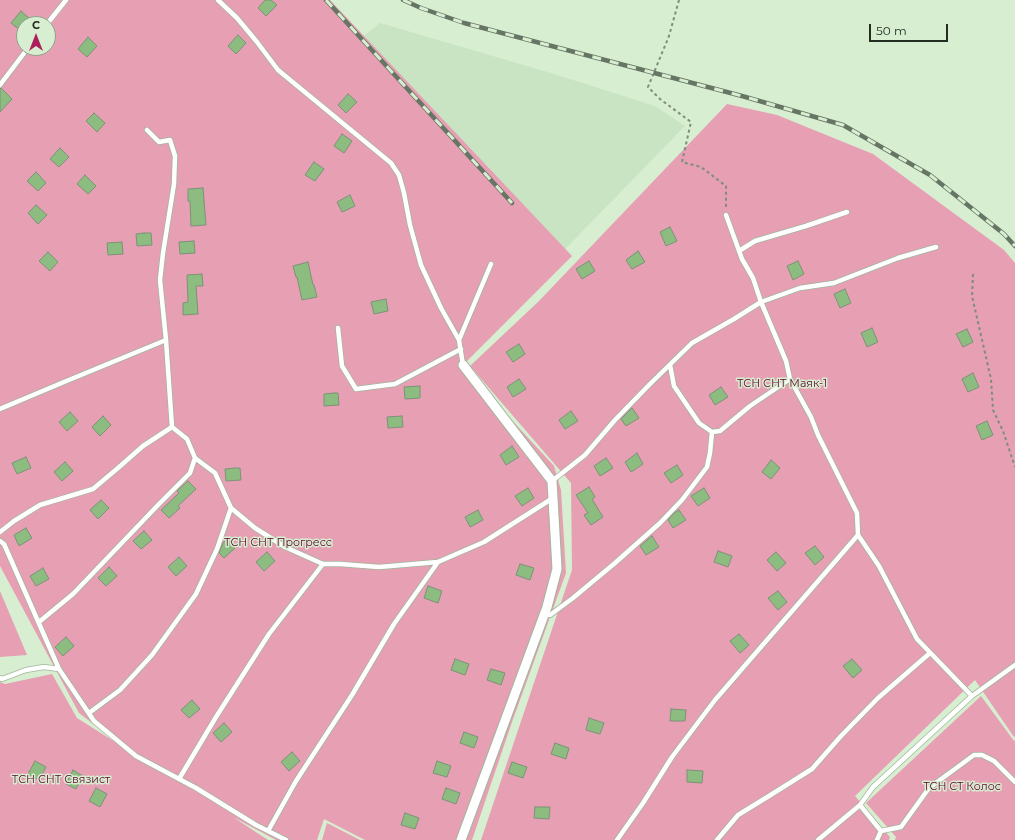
<!DOCTYPE html>
<meta charset="utf-8">
<style>
body{margin:0}
#map{position:relative;width:1015px;height:840px;overflow:hidden;background:#d7eed1;font-family:Montserrat,sans-serif}
canvas{display:block}
.north{position:absolute;left:16px;top:16px;width:40px;height:40px;box-sizing:border-box;background:#d7eed1;border:1px solid #8fa18b;border-radius:50%;rotate:0deg;font-size:11px;font-weight:700;line-height:16px;text-align:center;color:#242d22}
.north::after{content:'';display:block;margin:auto;width:14px;height:18px;background:#ac1f5c;clip-path:polygon(50% 0,100% 100%,50% 72%,0 100%)}
.scale{position:absolute;left:869px;top:24px;width:79px;height:18px;box-sizing:border-box;border:2px solid #242d22;border-top:0;padding-left:5px;font-size:12px;line-height:14px;white-space:nowrap;color:#242d22;-webkit-text-stroke:3px #d7eed1;paint-order:stroke}
</style>
<div id="map">
<canvas width="1015" height="840"></canvas>
<div class="north">С</div>
<div class="scale">50 m</div>
</div>
<script>
const context = document.querySelector('canvas').getContext('2d');
context.lineJoin = 'round';
function paint(path, color) { context.fillStyle = color; context.fill(path, 'evenodd'); }
const toPath = rows => new Path2D(rows.map(r => 'M' + r).join(''));
function stroke(path, color, width, dash) { context.strokeStyle = color; context.lineWidth = width; context.lineCap = dash ? 'butt' : 'round'; context.setLineDash(dash || []); context.stroke(path); }
function drawText(font, color, halo, rows, align = 'center') {
  context.font = font + ' Montserrat,sans-serif'; context.lineWidth = 3; context.setLineDash([]); context.textBaseline = 'middle'; context.strokeStyle = halo; context.fillStyle = color; for (const [text, x, y, turn = 0] of rows) {
    context.save(); context.translate(x, y); context.rotate((+turn || 0) * Math.PI / 180); context.textAlign = isNaN(turn) ? turn : align; if (halo) context.strokeText(text, 0, 0); context.fillText(text, 0, 0); context.restore();
  }
}
const built = toPath([
 [380,23,551,73,655,106,685,126,494,322,349,48]
]);
const green = toPath([
 [0,0,330,0,572,256,462,366,554,466,561,490,566,573,512,722,472,840,365,840,324,819,317,840,276,840,233,817,268,840,0,840,0,682,5,684,52,674,77,718,123,747,79,713,0,566],
 [24,24,48,24,48,48,24,48],
 [727,104,777,115,873,154,1004,250,1015,263,1015,736,1014,737,975,680,855,796,890,837,889,840,481,840,572,570,571,483,470,366,538,302],
 [0,591,27,655,0,657],
 [981,696,1014,741,1015,740,1015,840,895,840,896,837,866,803],
 [327,823,360,840,322,840]
]);
const building = toPath([
 [265,0,271,0,277,5,266,16,258,8,265,0],
 [21,11,30,19,26,24,24,24,24,26,20,30,11,23,21,11],
 [238,35,246,43,236,54,228,46,238,35],
 [88,37,97,46,87,57,78,49,88,37],
 [1,88,12,99,0,112,0,89,1,88],
 [348,94,357,102,346,113,338,105,348,94],
 [94,113,105,123,97,132,86,121,94,113],
 [342,134,352,141,344,153,334,146,342,134],
 [60,148,69,157,59,167,50,159,60,148],
 [314,162,324,169,315,181,305,175,314,162],
 [36,172,46,183,38,191,27,181,36,172],
 [85,175,96,186,88,194,77,184,85,175],
 [203,188,206,225,191,226,190,201,188,201,188,189,203,188],
 [350,195,355,206,342,212,337,202,350,195],
 [36,205,47,215,38,224,28,213,36,205],
 [670,227,677,241,666,246,660,232,670,227],
 [144,233,151,233,152,245,137,246,136,234,144,233],
 [194,241,195,253,180,254,179,242,194,241],
 [122,242,123,254,108,255,107,243,122,242],
 [638,251,645,262,632,269,626,260,638,251],
 [48,252,58,262,50,271,39,261,48,252],
 [589,261,595,271,582,279,576,269,589,261],
 [798,261,804,274,793,280,787,266,798,261],
 [308,262,313,285,314,285,317,297,302,300,297,277,296,277,293,266,308,262],
 [202,274,203,286,196,286,198,314,183,315,183,303,188,302,187,275,202,274],
 [845,289,851,303,840,308,834,294,845,289],
 [386,299,388,311,374,314,371,302,386,299],
 [872,328,878,342,867,347,861,333,872,328],
 [967,329,973,342,963,347,956,334,967,329],
 [519,344,525,354,513,362,506,352,519,344],
 [973,373,979,387,968,392,962,379,973,373],
 [519,379,526,389,513,397,507,387,519,379],
 [420,386,420,398,405,399,404,387,420,386],
 [721,387,728,397,715,405,709,395,721,387],
 [334,393,338,393,339,405,324,406,324,394,334,393],
 [632,408,639,418,626,426,621,419,632,408],
 [571,411,578,421,565,429,559,420,571,411],
 [70,412,78,421,67,431,59,422,70,412],
 [103,416,111,425,100,436,92,427,103,416],
 [402,416,403,427,388,428,387,417,402,416],
 [987,421,993,435,982,440,976,426,987,421],
 [512,446,519,457,506,465,500,455,512,446],
 [637,453,643,464,631,472,625,462,637,453],
 [26,457,31,468,17,474,12,463,26,457],
 [606,458,613,468,600,476,594,466,606,458],
 [771,460,780,468,771,479,762,472,771,460],
 [65,462,73,471,62,481,54,472,65,462],
 [677,465,683,475,671,483,664,473,677,465],
 [235,468,240,468,241,480,226,481,225,469,235,468],
 [188,481,196,489,178,506,180,508,169,518,161,510,179,493,177,491,188,481],
 [589,487,595,497,592,499,603,517,591,525,584,515,588,513,576,495,589,487],
 [528,488,534,498,522,506,515,496,528,488],
 [704,488,710,498,698,506,691,496,704,488],
 [101,500,109,508,98,519,90,510,101,500],
 [478,510,483,520,470,527,465,517,478,510],
 [679,510,686,520,673,528,668,520,674,513,679,510],
 [26,528,32,538,19,546,14,535,26,528],
 [144,531,152,540,141,549,133,541,144,531],
 [652,536,659,547,646,555,640,546,652,536],
 [227,539,235,548,224,558,219,553,223,543,227,539],
 [815,546,824,557,815,565,805,553,815,546],
 [718,551,732,556,728,567,714,562,718,551],
 [267,552,275,561,264,571,256,562,267,552],
 [776,552,786,563,777,571,767,560,776,552],
 [179,557,187,566,176,576,168,567,179,557],
 [520,564,534,568,530,580,516,575,520,564],
 [109,567,117,576,106,586,98,578,109,567],
 [43,568,49,579,36,586,30,576,43,568],
 [428,586,442,591,438,603,424,598,428,586],
 [778,591,787,602,778,610,768,598,778,591],
 [739,634,749,645,740,653,730,641,739,634],
 [66,637,74,646,63,656,55,647,66,637],
 [455,659,469,664,465,675,451,670,455,659],
 [852,659,862,670,853,678,843,666,852,659],
 [491,669,505,673,501,685,487,680,491,669],
 [192,700,200,709,189,718,181,710,192,700],
 [671,709,686,710,685,721,670,721,671,709],
 [589,718,604,723,600,734,586,730,589,718],
 [224,723,232,732,221,742,213,733,224,723],
 [464,732,478,737,474,748,460,743,464,732],
 [555,743,569,748,566,759,551,754,555,743],
 [292,752,300,761,289,771,281,762,292,752],
 [35,761,46,767,39,780,28,774,35,761],
 [437,761,451,766,447,777,433,773,437,761],
 [512,762,527,767,523,778,508,773,512,762],
 [73,770,83,776,76,789,66,784,73,770],
 [687,770,703,771,702,783,687,782,687,770],
 [96,788,107,794,100,807,89,801,96,788],
 [446,788,460,793,456,804,442,799,446,788],
 [535,807,550,807,549,819,534,818,535,807],
 [405,813,419,818,415,829,401,825,405,813]
]);
const path = toPath([
 [679,0,669,36,648,87,660,99,691,122,682,162,701,167,726,186,726,208],
 [973,274,972,296,991,379,993,410,1003,431,1015,467]
]);
const service = toPath([
 [218,0,237,18,257,42,278,70,391,163,399,175,404,193,410,225,421,265,441,308,459,340],
 [47,24,66,0],
 [0,85,28,48],
 [147,130,159,142,170,140,175,156,174,184,163,253,160,280,166,340,172,427],
 [726,215,742,259,753,278,761,302,786,361,790,379],
 [739,251,755,241,806,226,847,212],
 [338,328,342,366,356,389,395,384,461,349],
 [463,365,459,340,491,264],
 [670,365,674,386,699,423,712,432,720,431,750,406,790,379,811,417,818,435,857,513,858,535,879,566,917,639,972,696],
 [0,409,64,382,166,340],
 [552,481,585,455,615,420,649,385,692,343,734,319,761,302,800,288,834,283,898,258,936,247],
 [231,508,255,528,285,547,323,564,340,564,379,567,438,562,484,542,553,498],
 [0,532,14,521,40,505,93,489,118,468,143,446,172,427,187,439,195,458,190,473,159,504,73,594,39,622],
 [0,541,4,544,59,669,94,721,136,756,196,788,256,825,286,840],
 [545,614,550,615,573,598,615,563,660,523,682,500,707,467,710,453,712,432],
 [0,678,2,679,26,670,44,667,59,669],
 [89,713,120,690,152,655,196,594,217,549,231,508,215,473,195,458],
 [179,779,216,717,269,634,323,564],
 [860,805,881,831],
 [268,831,296,781,352,695,394,624,438,562],
 [617,840,643,803,672,757,715,700,858,535],
 [717,840,738,815,769,796,812,769,841,736,878,698,930,653],
 [818,840,860,805,873,787,972,696,1015,665],
 [877,840,881,831,901,827,929,788,974,755,982,755,994,761,1015,782]
]);
const minor = toPath([
 [461,840,547,607,557,569,552,481,463,365]
]);
const rail = toPath([
 [326,0,512,203],
 [403,0,421,8,464,23,742,96,843,125,930,175,1004,234,1015,246]
]);
const parkNames = [
 ["ТСН СНТ Маяк-1",782,384],
 ["ТСН СНТ Прогресс",278,543],
 ["ТСН СНТ Связист",61,780],
 ["ТСН СТ Колос",962,787]
];
paint(built, '#c9e4c2');
paint(green, '#e69fb3');
paint(building, '#8dbc80');
stroke(building, '#7d9278', 1);
stroke(service, '#a1b79b', 6);
stroke(minor, '#a1b79b', 11);
stroke(path, '#7e8e7a', 2, [3, 3]);
stroke(service, '#fff', 4.5);
stroke(minor, '#fff', 9);
stroke(rail, '#677664', 4.5);
stroke(rail, '#d7eed1', 3, [9]);
drawText('11px', '#5f012e', '#d7eed1', parkNames);
</script>
